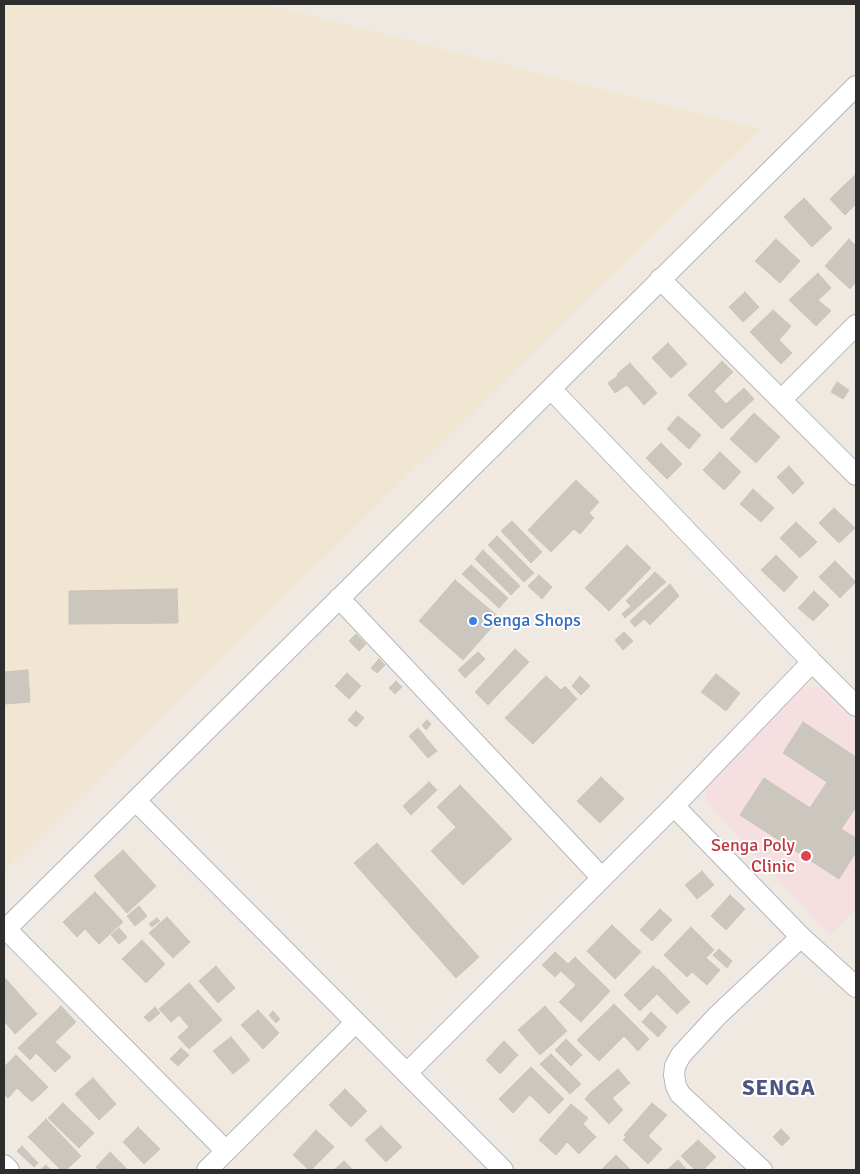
<!DOCTYPE html>
<style>
body{margin:0}
#map{position:relative;width:860px;height:1174px;overflow:hidden;background:#efe9e1;font-family:Signika,sans-serif}
canvas{display:block}
.frame{position:absolute;inset:0;border:5px solid #2e2e2e;pointer-events:none}
</style>
<div id="map">
<canvas width="860" height="1174"></canvas>
<div class="frame"></div>
</div>
<script>
const context = document.querySelector('canvas').getContext('2d');
context.lineJoin = 'round';
function paint(path, color) { context.fillStyle = color; context.fill(path, 'evenodd'); }
const toPath = rows => new Path2D(rows.map(r => 'M' + r).join(''));
function stroke(path, color, width, dash) { context.strokeStyle = color; context.lineWidth = width; context.lineCap = dash ? 'butt' : 'round'; context.setLineDash(dash || []); context.stroke(path); }
function drawText(font, color, halo, rows, align = 'center') {
  context.font = font + ' Signika,sans-serif'; context.lineWidth = 4; context.setLineDash([]); context.textBaseline = 'middle'; context.strokeStyle = halo; context.fillStyle = color; for (const [text, x, y, turn = 0] of rows) {
    context.save(); context.translate(x, y); context.rotate((+turn || 0) * Math.PI / 180); context.textAlign = isNaN(turn) ? turn : align; if (halo) context.strokeText(text, 0, 0); context.fillText(text, 0, 0); context.restore();
  }
}
const education = toPath([
 [4,4,264,4,761,129,4,871]
]);
const medical = toPath([
 [796,686,821,687,856,723,856,910,830,936,706,802,704,777]
]);
const building = toPath([
 [856,174,856,204,845,215,830,199,856,174],
 [804,198,832,228,812,247,784,217,804,198],
 [776,239,800,261,780,283,755,261,776,239],
 [849,239,856,246,856,282,850,289,825,266,849,239],
 [818,273,831,288,818,300,831,311,816,326,789,300,818,273],
 [745,292,759,307,743,322,729,307,745,292],
 [773,310,791,326,779,340,792,353,781,364,750,332,773,310],
 [668,343,687,364,671,378,652,358,668,343],
 [722,361,733,372,714,391,726,404,744,388,754,399,722,429,688,395,722,361],
 [630,363,657,393,644,405,627,385,615,393,608,383,618,376,617,374,630,363],
 [837,382,849,390,843,399,831,392,837,382],
 [754,413,780,437,756,463,730,439,754,413],
 [678,416,701,435,689,449,667,429,678,416],
 [661,443,682,464,667,479,646,458,661,443],
 [720,452,741,472,724,490,703,470,720,452],
 [789,466,804,483,793,494,777,477,789,466],
 [576,480,599,502,589,513,594,518,580,534,574,529,551,552,528,530,576,480],
 [753,489,774,508,761,522,740,504,753,489],
 [834,508,855,528,839,543,819,523,834,508],
 [512,521,542,552,531,563,501,531,512,521],
 [796,522,817,542,800,558,780,538,796,522],
 [497,536,534,573,524,582,488,545,497,536],
 [627,545,651,568,609,611,585,588,627,545],
 [483,550,520,586,511,595,475,559,483,550],
 [776,555,798,577,784,592,761,570,776,555],
 [835,561,856,582,840,598,819,577,835,561],
 [471,565,508,598,499,608,462,574,471,565],
 [655,572,666,582,625,618,622,614,631,606,626,601,655,572],
 [539,575,552,587,542,599,528,586,539,575],
 [455,580,500,618,463,660,419,621,455,580],
 [670,584,679,596,650,625,644,619,635,627,630,621,670,584],
 [177,589,178,623,69,624,69,591,177,589],
 [814,591,829,605,813,621,798,608,814,591],
 [624,632,633,641,623,650,615,640,624,632],
 [356,634,366,644,359,651,349,641,356,634],
 [515,649,529,662,488,705,475,692,515,649],
 [478,652,485,659,465,678,458,670,478,652],
 [379,659,385,665,377,673,371,668,379,659],
 [28,670,30,702,4,704,4,672,28,670],
 [347,673,361,686,349,699,335,686,347,673],
 [716,674,740,693,726,711,701,692,716,674],
 [546,676,561,690,565,686,577,699,533,744,505,718,546,676],
 [580,676,590,686,581,695,572,686,580,676],
 [396,681,402,687,395,694,389,688,396,681],
 [356,711,364,718,356,727,348,720,356,711],
 [427,720,431,724,426,730,422,725,427,720],
 [803,722,856,757,856,807,841,829,856,838,856,852,839,879,740,815,764,778,810,808,827,782,783,753,803,722],
 [418,728,437,751,428,758,409,736,418,728],
 [601,777,624,799,600,823,577,801,601,777],
 [429,782,437,790,411,815,403,806,429,782],
 [460,785,512,839,463,885,431,851,456,827,437,807,460,785],
 [377,843,479,957,456,978,354,863,377,843],
 [123,850,156,886,127,913,94,876,123,850],
 [702,871,714,885,697,899,685,885,702,871],
 [95,892,123,922,99,944,85,929,77,937,63,922,95,892],
 [730,895,745,909,726,930,711,916,730,895],
 [139,906,147,916,135,926,127,916,139,906],
 [660,909,672,920,652,941,640,930,660,909],
 [167,917,190,942,173,958,149,933,167,917],
 [157,918,160,921,152,927,149,924,157,918],
 [612,925,641,952,615,979,587,951,612,925],
 [691,927,714,950,706,958,720,970,707,985,692,972,687,977,664,955,691,927],
 [119,928,127,937,119,944,111,935,119,928],
 [142,940,165,964,146,983,122,959,142,940],
 [719,949,732,961,727,968,713,955,719,949],
 [555,952,568,964,555,977,542,965,555,952],
 [575,957,610,991,581,1022,559,1002,576,985,561,971,575,957],
 [216,966,235,988,218,1003,199,981,216,966],
 [653,966,657,970,658,969,690,1002,677,1014,657,994,640,1011,624,995,653,966],
 [6,979,37,1014,15,1034,4,1021,4,981,6,979],
 [189,983,222,1020,189,1049,178,1037,189,1027,179,1015,171,1022,159,1009,189,983],
 [614,1004,649,1039,638,1051,624,1036,599,1061,577,1040,614,1004],
 [61,1006,76,1022,55,1042,71,1057,55,1072,36,1053,30,1060,18,1048,61,1006],
 [545,1006,567,1031,540,1055,518,1030,545,1006],
 [155,1007,160,1013,149,1022,144,1017,155,1007],
 [258,1010,279,1033,263,1049,241,1025,258,1010],
 [273,1011,280,1019,276,1023,269,1015,273,1011],
 [651,1012,667,1027,658,1037,642,1022,651,1012],
 [231,1037,250,1060,233,1074,213,1051,231,1037],
 [566,1039,582,1055,571,1066,555,1050,566,1039],
 [504,1041,518,1055,500,1074,486,1060,504,1041],
 [181,1048,189,1055,178,1066,170,1059,181,1048],
 [551,1054,581,1084,570,1094,540,1064,551,1054],
 [16,1055,48,1087,32,1102,17,1088,8,1098,4,1094,4,1067,16,1055],
 [531,1067,564,1099,549,1114,530,1095,513,1113,499,1099,531,1067],
 [618,1069,630,1083,612,1098,623,1110,609,1124,585,1099,591,1092,618,1069],
 [93,1078,116,1104,99,1120,75,1094,93,1078],
 [345,1089,367,1111,351,1127,329,1105,345,1089],
 [63,1103,94,1133,79,1148,48,1118,63,1103],
 [652,1103,667,1115,648,1136,662,1149,648,1164,623,1140,626,1137,624,1135,652,1103],
 [571,1104,588,1118,583,1124,596,1137,579,1154,567,1142,556,1155,539,1140,571,1104],
 [46,1119,81,1156,66,1170,61,1170,28,1137,46,1119],
 [381,1126,402,1147,386,1162,365,1140,381,1126],
 [138,1127,160,1149,144,1164,123,1142,138,1127],
 [781,1129,790,1138,782,1146,773,1137,781,1129],
 [316,1130,334,1147,311,1170,309,1170,293,1155,316,1130],
 [698,1140,716,1157,703,1170,695,1170,681,1156,698,1140],
 [22,1146,38,1163,34,1167,17,1151,22,1146],
 [110,1152,128,1170,99,1170,96,1167,110,1152],
 [616,1155,631,1170,604,1170,602,1169,616,1155],
 [678,1160,687,1170,667,1170,678,1160],
 [344,1161,353,1170,334,1170,344,1161],
 [46,1165,51,1170,40,1170,46,1165]
]);
const minor = toPath([
 [660,279,856,475],
 [551,389,812,662,856,706],
 [782,399,856,325],
 [339,598,602,878],
 [136,801,503,1170],
 [674,806,801,937,856,987],
 [6,929,226,1151],
 [4,931,856,86],
 [407,1073,674,806,812,662],
 [4,1165,9,1170],
 [207,1170,356,1022],
 [762,1170,680,1094,676,1086,674,1075,675,1066,681,1055,717,1016,801,937]
]);
const markers = [
 [473,621,5,"#3f7fe0"],
 [806,856,6,"#e0444e"]
];
const shopNames = [
 ["Senga Shops",483,621]
];
const healthNames = [
 ["Senga Poly",795,846],
 ["Clinic",795,867]
];
const districtNames = [
 ["SENGA",779,1089]
];
paint(education, '#f0e6d1');
paint(medical, '#f5dfe0');
paint(building, '#cbc7bf');
stroke(building, '#cbc5ba', 1);
stroke(minor, '#b4b7c1', 22);
stroke(minor, '#fff', 20);
for (const [x, y, r, color] of markers) { const dot = new Path2D(); dot.arc(x, y, r, 0, 2 * Math.PI); context.fillStyle = color; context.fill(dot); stroke(dot, '#fff', 2); }
drawText('18px', '#366cbe', '#fff', shopNames, 'left');
drawText('18px', '#be3a42', '#fff', healthNames, 'right');
context.letterSpacing = '1px';
drawText('bold 22px', '#4d5680', '#fff', districtNames);
context.letterSpacing = '0px';
</script>
